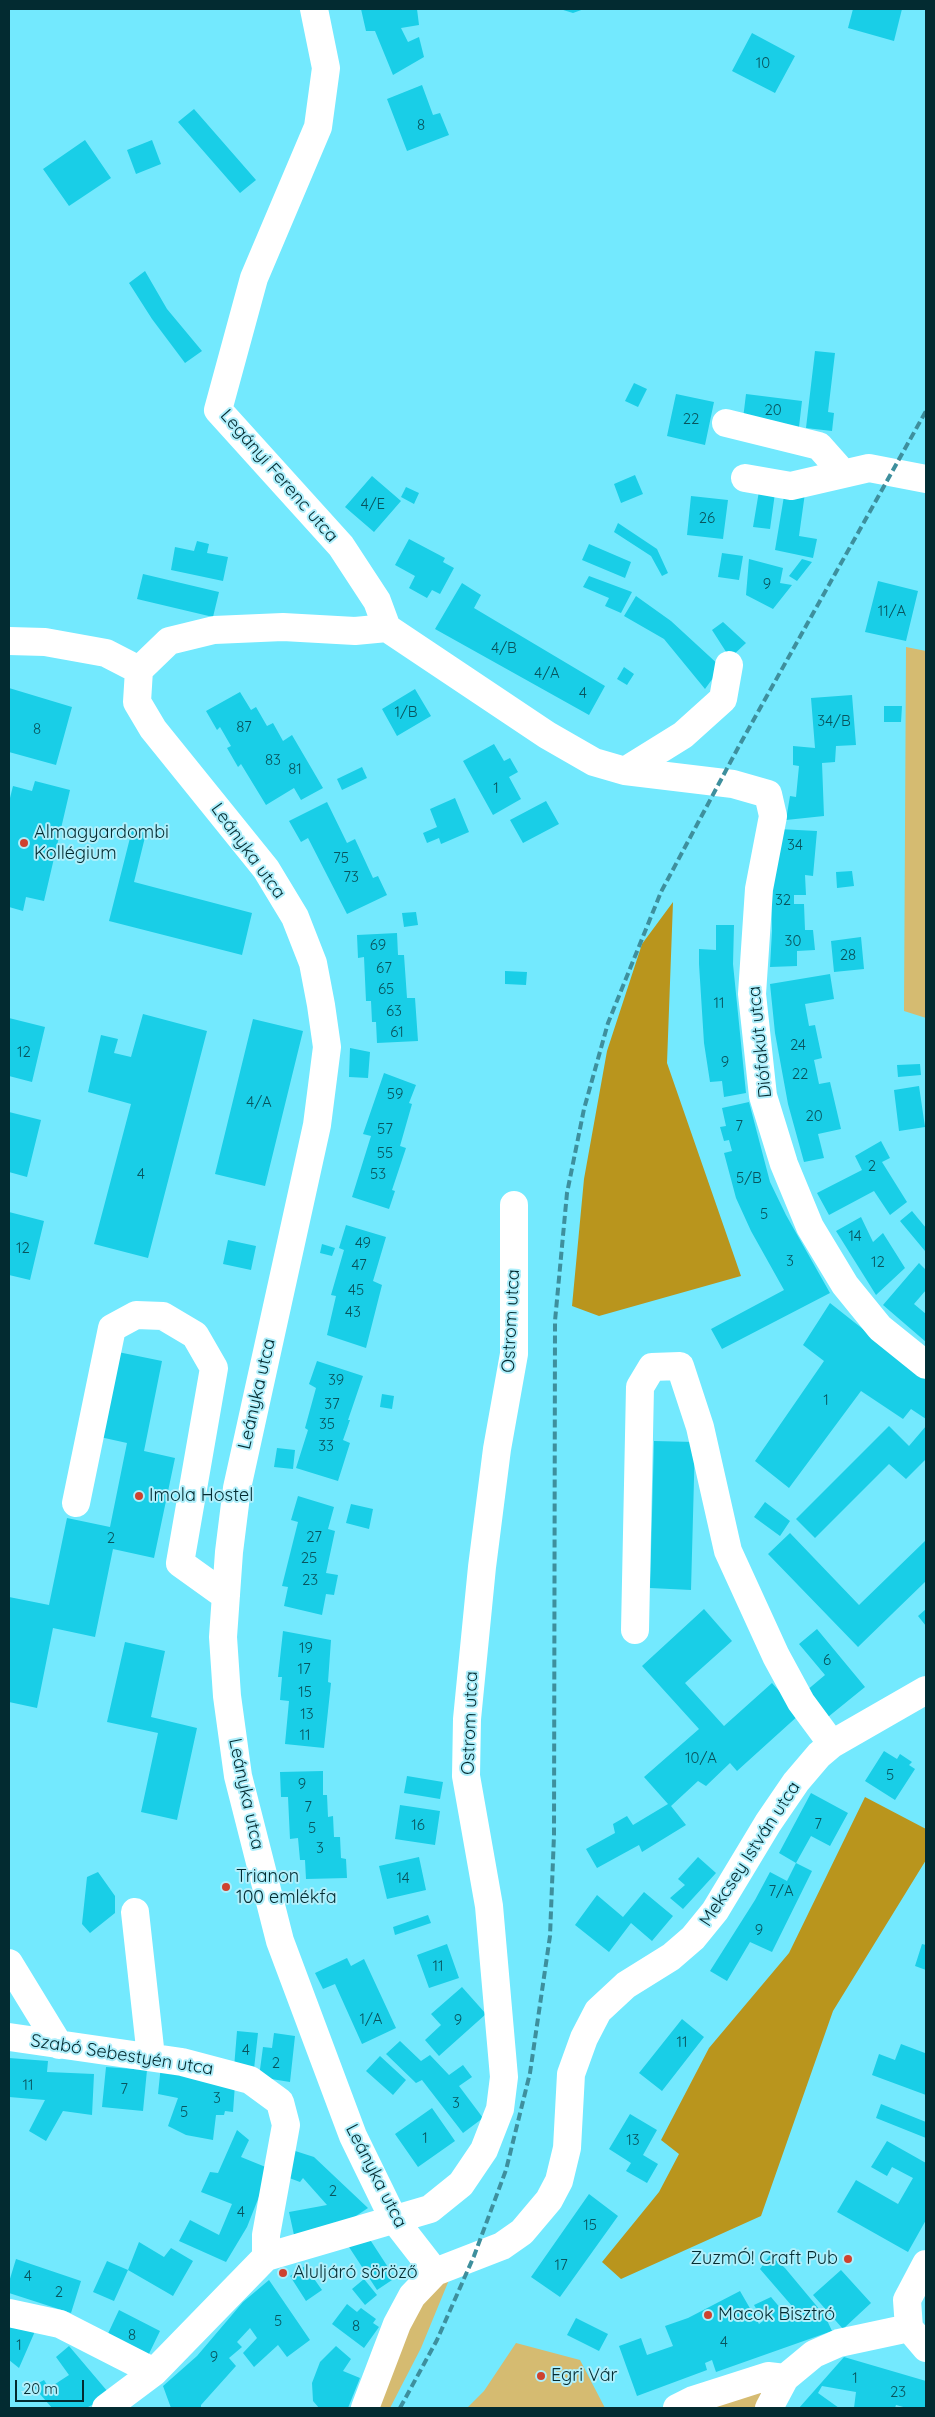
<!DOCTYPE html>
<meta charset="utf-8">
<style>
body{margin:0}
#map{position:relative;width:935px;height:2417px;overflow:hidden;background:#73e9fe;font-family:Quicksand,sans-serif}
canvas{display:block}
.frame{position:absolute;inset:0;border:10px solid #032b31;pointer-events:none}
.scale{position:absolute;left:15px;top:2380px;width:69px;height:22px;box-sizing:border-box;border:2px solid #032b31;border-top:0;padding-left:6px;font-size:15px;line-height:18px;white-space:nowrap;color:#032b31;-webkit-text-stroke:4px #afeffb;paint-order:stroke}
</style>
<div id="map">
<canvas width="935" height="2417"></canvas>
<div class="frame"></div>
<div class="scale">20 m</div>
</div>
<script>
const context = document.querySelector('canvas').getContext('2d');
context.lineJoin = 'round';
function paint(path, color) { context.fillStyle = color; context.fill(path, 'evenodd'); }
const toPath = rows => new Path2D(rows.map(r => 'M' + r).join(''));
function stroke(path, color, width, dash) { context.strokeStyle = color; context.lineWidth = width; context.lineCap = dash ? 'butt' : 'round'; context.setLineDash(dash || []); context.stroke(path); }
function drawText(font, color, halo, rows, align = 'center') {
  context.font = font + ' Quicksand,sans-serif'; context.lineWidth = 4; context.setLineDash([]); context.textBaseline = 'middle'; context.strokeStyle = halo; context.fillStyle = color; for (const [text, x, y, turn = 0] of rows) {
    context.save(); context.translate(x, y); context.rotate((+turn || 0) * Math.PI / 180); context.textAlign = isNaN(turn) ? turn : align; if (halo) context.strokeText(text, 0, 0); context.fillText(text, 0, 0); context.restore();
  }
}
const green = toPath([
 [906,647,926,651,926,1018,904,1011],
 [449,2280,421,2348,390,2408,365,2408,412,2296],
 [516,2343,580,2360,605,2408,467,2408,484,2391],
 [759,2391,764,2396,759,2408,712,2408]
]);
const forest = toPath([
 [673,902,667,1063,741,1276,599,1316,572,1306,584,1179,607,1051,642,944],
 [865,1797,926,1829,926,1860,833,2011,761,2216,621,2279,602,2262,659,2192,679,2154,661,2140,709,2048,789,1953]
]);
const building = toPath([
 [361,9,417,9,419,25,401,28,408,42,419,37,424,57,393,75,375,31,366,31],
 [560,9,584,9,573,13],
 [853,9,902,9,894,41,848,28],
 [752,33,795,56,775,93,732,71],
 [422,85,433,115,440,113,449,135,407,151,387,99],
 [194,109,256,180,240,193,178,122],
 [85,140,111,178,69,206,43,169],
 [152,140,161,164,136,174,127,150],
 [145,271,167,309,202,351,185,363,152,319,129,283],
 [815,351,835,353,828,412,834,413,832,431,806,428],
 [634,383,647,389,638,407,625,401],
 [676,394,714,402,705,445,667,436],
 [746,394,802,401,799,427,743,419],
 [635,475,643,494,621,503,614,484],
 [372,476,401,501,374,532,345,507],
 [406,487,419,493,414,504,401,497],
 [785,490,805,493,799,536,817,539,813,558,775,550],
 [759,491,775,493,770,529,753,527],
 [691,496,728,500,723,539,687,535],
 [618,523,657,549,668,573,662,576,651,556,614,532],
 [409,539,445,558,443,562,454,568,440,594,432,590,427,598,409,588,415,576,395,565],
 [197,541,209,544,207,553,228,557,223,581,171,570,175,547,194,551],
 [589,544,631,562,625,578,582,560],
 [722,553,743,556,739,580,718,577],
 [749,559,783,568,780,583,792,585,773,609,746,595],
 [802,559,812,562,797,581,789,576],
 [143,574,219,592,213,617,137,599],
 [589,576,632,592,621,613,605,606,609,598,583,587],
 [878,581,918,591,906,641,865,632],
 [462,583,481,595,474,608,605,686,589,715,435,629],
 [636,596,671,621,721,667,705,689,664,639,624,616],
 [723,622,746,643,730,658,712,630],
 [624,667,634,674,627,685,617,679],
 [9,688,72,707,56,765,9,752],
 [415,689,431,716,397,736,382,709],
 [240,692,251,710,256,707,267,726,273,723,283,741,292,735,323,788,301,800,294,788,266,805,241,764,238,767,227,748,231,746,220,727,217,730,206,711],
 [852,695,856,745,836,746,835,762,822,763,824,816,786,820,790,796,796,797,799,766,793,765,793,746,815,748,811,698],
 [884,706,902,706,901,722,884,722],
 [494,744,504,761,510,758,518,772,509,777,521,799,493,815,463,761],
 [362,767,367,778,342,790,337,779],
 [35,781,70,790,44,901,26,897,23,911,9,907,9,802,13,786,32,791],
 [455,798,469,832,441,844,439,838,427,843,423,833,437,827,430,809],
 [546,801,559,824,523,843,510,820],
 [327,802,347,843,355,839,373,878,378,876,387,895,347,914,308,838,301,842,289,821],
 [778,829,817,831,813,876,805,875,806,895,794,895,794,904,804,904,805,930,813,930,815,950,797,951,797,966,770,967,772,931,771,876],
 [132,830,146,833,134,882,252,913,242,955,109,921],
 [852,871,854,886,837,888,836,872],
 [416,912,418,925,404,927,402,913],
 [716,925,734,925,733,964,746,1093,724,1097,722,1081,710,1082,704,1043,699,964,699,949,716,950],
 [397,933,398,955,404,955,407,998,415,998,418,1041,377,1043,376,1022,372,1022,371,1001,366,1001,364,957,358,958,357,935],
 [861,937,864,969,834,972,831,941],
 [505,971,527,972,526,985,505,984],
 [830,974,834,999,805,1004,809,1026,815,1025,822,1058,814,1060,819,1084,830,1082,841,1129,818,1134,824,1158,804,1162,788,1104,775,1033,770,984],
 [143,1014,207,1031,148,1258,94,1244,131,1104,88,1092,101,1035,118,1039,114,1053,131,1057],
 [9,1018,45,1027,32,1082,9,1076],
 [253,1019,303,1031,265,1186,215,1174],
 [350,1048,370,1052,368,1078,349,1077],
 [920,1064,921,1075,898,1077,897,1065],
 [384,1073,416,1085,409,1103,412,1104,400,1146,406,1148,392,1190,395,1191,389,1209,352,1197,371,1136,363,1134],
 [919,1086,925,1127,899,1131,894,1090],
 [749,1102,770,1182,786,1215,830,1293,722,1349,711,1329,784,1290,751,1231,736,1198,724,1153,732,1151,729,1140,724,1141,720,1127,726,1126,722,1108],
 [9,1112,41,1120,27,1177,9,1172],
 [881,1141,890,1158,882,1162,907,1202,890,1215,874,1191,829,1215,817,1193,862,1170,855,1156],
 [912,1211,926,1228,925,1251,900,1221],
 [9,1212,44,1221,30,1280,9,1275],
 [861,1217,873,1242,883,1233,905,1268,876,1295,836,1231],
 [346,1225,386,1237,373,1281,382,1285,366,1348,327,1335,336,1296,331,1295,344,1250,339,1248],
 [228,1240,256,1246,251,1270,223,1264],
 [322,1244,335,1248,332,1256,320,1253],
 [919,1263,926,1270,926,1290,914,1304,926,1314,926,1342,883,1305],
 [830,1303,926,1379,926,1419,911,1409,903,1419,861,1391,789,1488,755,1461,824,1361,803,1345],
 [118,1352,162,1361,144,1451,175,1458,154,1558,113,1549,95,1637,53,1628,37,1708,9,1702,9,1597,49,1605,67,1518,110,1527,127,1443,100,1437],
 [317,1361,363,1376,348,1420,350,1420,343,1440,350,1443,338,1481,296,1468,308,1430,305,1428,316,1388,309,1384],
 [382,1394,394,1396,392,1409,380,1407],
 [889,1426,909,1446,926,1426,926,1459,906,1479,889,1464,815,1538,796,1519],
 [654,1441,695,1442,691,1590,650,1588],
 [277,1448,295,1450,293,1469,274,1467],
 [298,1496,334,1507,328,1529,335,1531,326,1573,338,1575,334,1595,326,1594,322,1615,284,1606,288,1587,282,1586,298,1522,291,1520],
 [765,1502,790,1521,780,1536,754,1517],
 [351,1504,373,1509,369,1529,346,1523],
 [790,1533,859,1605,926,1540,926,1581,858,1647,768,1554],
 [704,1609,732,1641,685,1683,724,1726,772,1683,800,1714,737,1771,730,1763,706,1786,698,1781,671,1806,686,1825,642,1852,639,1845,597,1868,586,1849,615,1833,613,1824,627,1816,633,1825,668,1804,644,1777,699,1729,642,1666],
 [926,1609,926,1626,918,1616],
 [817,1629,865,1687,828,1717,806,1691,825,1675,799,1644],
 [283,1631,331,1640,328,1682,331,1683,324,1748,285,1744,289,1701,280,1700,282,1677,278,1677],
 [125,1642,165,1651,151,1717,197,1728,177,1820,141,1812,158,1733,107,1722],
 [884,1751,897,1759,900,1754,912,1762,909,1765,915,1769,895,1800,865,1781],
 [323,1771,323,1795,327,1795,328,1817,333,1816,334,1837,340,1837,341,1858,346,1859,347,1878,306,1879,305,1860,300,1860,298,1838,290,1839,288,1797,281,1797,280,1772],
 [407,1776,443,1782,440,1799,404,1793],
 [811,1793,848,1813,830,1846,811,1836,796,1863,779,1853],
 [400,1805,440,1811,435,1845,395,1839],
 [419,1857,426,1890,387,1899,379,1866],
 [698,1857,716,1873,683,1909,670,1898,685,1885,678,1879],
 [796,1863,812,1871,772,1952,750,1942,727,1981,710,1971,755,1900,770,1872,787,1881],
 [98,1872,115,1896,115,1913,90,1933,82,1924,87,1877],
 [644,1892,673,1916,652,1941,631,1923,609,1952,575,1925,597,1895,623,1917],
 [428,1915,431,1923,395,1935,393,1927],
 [447,1944,459,1978,429,1988,417,1955],
 [922,1944,926,1945,926,1970,915,1966],
 [347,1958,351,1966,364,1959,396,2028,362,2044,335,1984,323,1989,315,1973],
 [462,1987,486,2014,439,2056,425,2040,441,2025,431,2014],
 [682,2019,704,2037,662,2091,639,2073],
 [237,2031,258,2033,254,2069,234,2068],
 [274,2033,295,2036,290,2082,259,2077,263,2047,272,2048],
 [400,2041,421,2061,430,2055,449,2075,463,2065,472,2077,459,2086,483,2118,463,2133,422,2080,416,2083,386,2054],
 [901,2044,925,2053,926,2095,872,2075,879,2054,895,2060],
 [380,2056,406,2080,393,2095,366,2071],
 [9,2058,48,2061,47,2072,94,2074,92,2115,63,2111,46,2141,29,2131,45,2100,9,2097],
 [161,2065,235,2084,233,2112,225,2111,224,2115,216,2115,213,2140,186,2135,168,2126,178,2098,158,2094],
 [106,2067,147,2070,143,2111,102,2107],
 [881,2104,926,2122,926,2138,876,2118],
 [432,2108,455,2141,418,2167,395,2134],
 [630,2114,657,2130,643,2155,658,2164,647,2183,626,2171,631,2163,609,2149],
 [237,2130,249,2140,241,2157,268,2168,262,2189,247,2227,226,2262,179,2241,190,2220,219,2235,232,2204,201,2192,210,2172,218,2173],
 [887,2141,926,2163,926,2220,908,2252,837,2212,856,2180,898,2204,913,2178,892,2167,887,2176,871,2167],
 [289,2149,314,2157,368,2208,344,2224,294,2235,289,2212,327,2205,303,2178,300,2182,284,2176],
 [589,2194,618,2216,560,2297,531,2277],
 [367,2235,395,2278,377,2290,349,2247],
 [139,2242,164,2257,171,2248,193,2261,173,2296,128,2270],
 [770,2255,785,2268,825,2316,832,2331,716,2372,712,2360,705,2363,707,2370,637,2396,619,2346,641,2338,647,2355,673,2346,665,2326,688,2318,740,2291,759,2324,763,2321,754,2305,771,2297,787,2316,798,2313,760,2269],
 [16,2259,81,2281,71,2313,9,2293,9,2282],
 [107,2261,128,2270,114,2301,93,2292],
 [305,2266,322,2290,306,2301,290,2276],
 [841,2270,871,2303,843,2329,813,2295],
 [364,2279,377,2295,365,2305,352,2289],
 [269,2280,310,2340,287,2357,278,2345,254,2367,243,2353,257,2338,250,2328,237,2342,242,2347,229,2358,236,2366,201,2405,201,2408,171,2408,163,2386,197,2356,243,2302],
 [347,2304,357,2312,361,2308,376,2319,373,2323,379,2327,364,2348,332,2324],
 [119,2310,160,2331,146,2360,105,2340],
 [576,2318,608,2334,599,2351,567,2335],
 [10,2324,36,2329,19,2368,9,2360],
 [69,2346,108,2392,96,2403,86,2408,52,2408,33,2386,44,2380,49,2388,69,2375,56,2357],
 [336,2346,351,2359,343,2371,360,2378,348,2408,319,2408,313,2401,312,2383,320,2362],
 [844,2357,926,2381,926,2408,907,2408,896,2405,895,2408,854,2408,856,2392,822,2386,818,2393,839,2408,799,2408]
]);
const minor = toPath([
 [314,9,326,68,318,127,254,278,218,410,341,546,377,601,387,628,547,735,594,762,625,771,733,784,768,794,773,816,759,889,752,994,763,1096,784,1164,810,1227,845,1285,880,1328,926,1365],
 [726,423,819,446,843,473],
 [745,478,791,486,869,468,926,479],
 [9,641,45,642,106,653,139,670],
 [139,670,137,702,153,729,266,869,295,917,313,963,321,1005,327,1047,317,1125,237,1488,229,1552,223,1637,227,1696,238,1776,280,1941,353,2136,393,2218,435,2272],
 [139,670,169,641,214,630,283,627,355,631,387,628],
 [625,771,683,735,723,699,729,665],
 [76,1503,112,1328,136,1315,163,1316,195,1335,214,1368,180,1563,226,1596],
 [635,1630,640,1387,652,1367,680,1366,700,1427,728,1551,776,1656,801,1702,832,1744],
 [135,1912,151,2057],
 [9,1963,59,2045],
 [9,2037,182,2062,250,2080,280,2102,286,2125,266,2235,266,2257],
 [9,2313,60,2324,154,2372],
 [909,2328,907,2300,926,2264],
 [909,2328,926,2348],
 [106,2408,154,2372,266,2257,430,2209,461,2184,484,2150,500,2109,504,2077,489,1906,466,1776,467,1719,482,1567,497,1449,514,1354,514,1205],
 [365,2408,397,2324,412,2296,435,2272,502,2246,522,2232,549,2200,559,2181,567,2148,571,2074,584,2038,598,2011,626,1985,671,1957,693,1938,715,1911,768,1823,796,1782,819,1755,832,1744,926,1690],
 [677,2408,693,2400,768,2376,785,2378],
 [769,2408,785,2378,814,2354,839,2343,909,2328]
]);
const rail = toPath([
 [400,2408,437,2340,474,2256,506,2170,530,2073,550,1936,554,1835,555,1321,567,1193,584,1109,608,1023,661,892,739,746,926,411]
]);
const markers = [
 [24,843,5,"#ce422f"],
 [139,1496,5,"#ce422f"],
 [226,1887,5,"#ce422f"],
 [848,2259,5,"#ce422f"],
 [283,2273,5,"#ce422f"],
 [708,2315,5,"#ce422f"],
 [541,2376,5,"#ce422f"]
];
const numberNames = [
 ["10",763,63],
 ["8",421,125],
 ["20",773,410],
 ["22",691,419],
 ["4/E",373,504],
 ["26",707,518],
 ["9",767,584],
 ["11/A",892,611],
 ["4/B",504,648],
 ["4/A",547,673],
 ["4",583,693],
 ["1/B",406,712],
 ["34/B",834,721],
 ["87",244,727],
 ["8",37,729],
 ["83",273,760],
 ["81",295,769],
 ["1",496,788],
 ["34",795,845],
 ["75",341,858],
 ["73",351,877],
 ["32",783,900],
 ["30",793,941],
 ["69",378,945],
 ["28",848,955],
 ["67",384,968],
 ["65",386,989],
 ["11",719,1003],
 ["63",394,1011],
 ["61",397,1032],
 ["24",798,1045],
 ["12",24,1052],
 ["9",725,1062],
 ["22",800,1074],
 ["59",395,1094],
 ["4/A",259,1102],
 ["20",814,1116],
 ["7",739,1126],
 ["57",385,1129],
 ["55",385,1153],
 ["2",872,1166],
 ["4",141,1174],
 ["53",378,1174],
 ["5/B",749,1178],
 ["5",764,1214],
 ["14",855,1236],
 ["49",363,1243],
 ["12",23,1248],
 ["3",790,1261],
 ["12",878,1262],
 ["47",359,1265],
 ["45",356,1290],
 ["43",353,1312],
 ["39",336,1380],
 ["1",826,1400],
 ["37",332,1404],
 ["35",327,1424],
 ["33",326,1446],
 ["27",314,1537],
 ["2",111,1538],
 ["25",309,1558],
 ["23",310,1580],
 ["19",306,1648],
 ["6",827,1660],
 ["17",304,1669],
 ["15",305,1692],
 ["13",307,1714],
 ["11",305,1735],
 ["10/A",701,1758],
 ["5",890,1775],
 ["9",302,1784],
 ["7",308,1807],
 ["7",818,1824],
 ["16",418,1825],
 ["5",312,1828],
 ["3",320,1848],
 ["14",403,1878],
 ["7/A",781,1891],
 ["9",759,1930],
 ["11",438,1966],
 ["1/A",371,2019],
 ["9",458,2020],
 ["11",682,2042],
 ["4",246,2050],
 ["2",276,2063],
 ["11",28,2085],
 ["7",124,2089],
 ["3",217,2098],
 ["3",456,2103],
 ["5",184,2112],
 ["1",425,2138],
 ["13",633,2140],
 ["2",333,2191],
 ["4",241,2212],
 ["15",590,2225],
 ["17",561,2265],
 ["4",28,2276],
 ["2",59,2292],
 ["5",278,2321],
 ["8",356,2326],
 ["8",132,2335],
 ["4",724,2342],
 ["1",19,2345],
 ["9",214,2357],
 ["1",855,2378],
 ["23",898,2392]
];
const streetNames = [
 ["Legányi Ferenc utca",279,476,49],
 ["Leányka utca",248,851,54],
 ["Diófakút utca",760,1042,-96],
 ["Ostrom utca",511,1321,-87],
 ["Leányka utca",257,1394,-77],
 ["Ostrom utca",470,1723,-88],
 ["Leányka utca",246,1794,78],
 ["Mekcsey István utca",750,1854,-57],
 ["Szabó Sebestyén utca",122,2055,9],
 ["Leányka utca",376,2176,63]
];
const poiNames = [
 ["Almagyardombi",34,833],
 ["Kollégium",34,854],
 ["Imola Hostel",149,1496],
 ["Trianon",236,1877],
 ["100 emlékfa",236,1898],
 ["ZuzmÓ! Craft Pub",838,2259,"right"],
 ["Aluljáró söröző",293,2273],
 ["Macok Bisztró",718,2315],
 ["Egri Vár",551,2376]
];
paint(green, '#d5bb71');
paint(forest, '#b9951d');
paint(building, '#19cee7');
stroke(minor, '#fff', 28);
stroke(rail, '#3e8f9d', 4, [8, 4]);
for (const [x, y, r, color] of markers) { const dot = new Path2D(); dot.arc(x, y, r, 0, 2 * Math.PI); context.fillStyle = color; context.fill(dot); stroke(dot, '#afeffb', 2); }
drawText('15px', '#08545e', null, numberNames);
drawText('18px', '#032b31', '#afeffb', streetNames);
drawText('18px', '#032b31', '#afeffb', poiNames, 'left');
</script>
